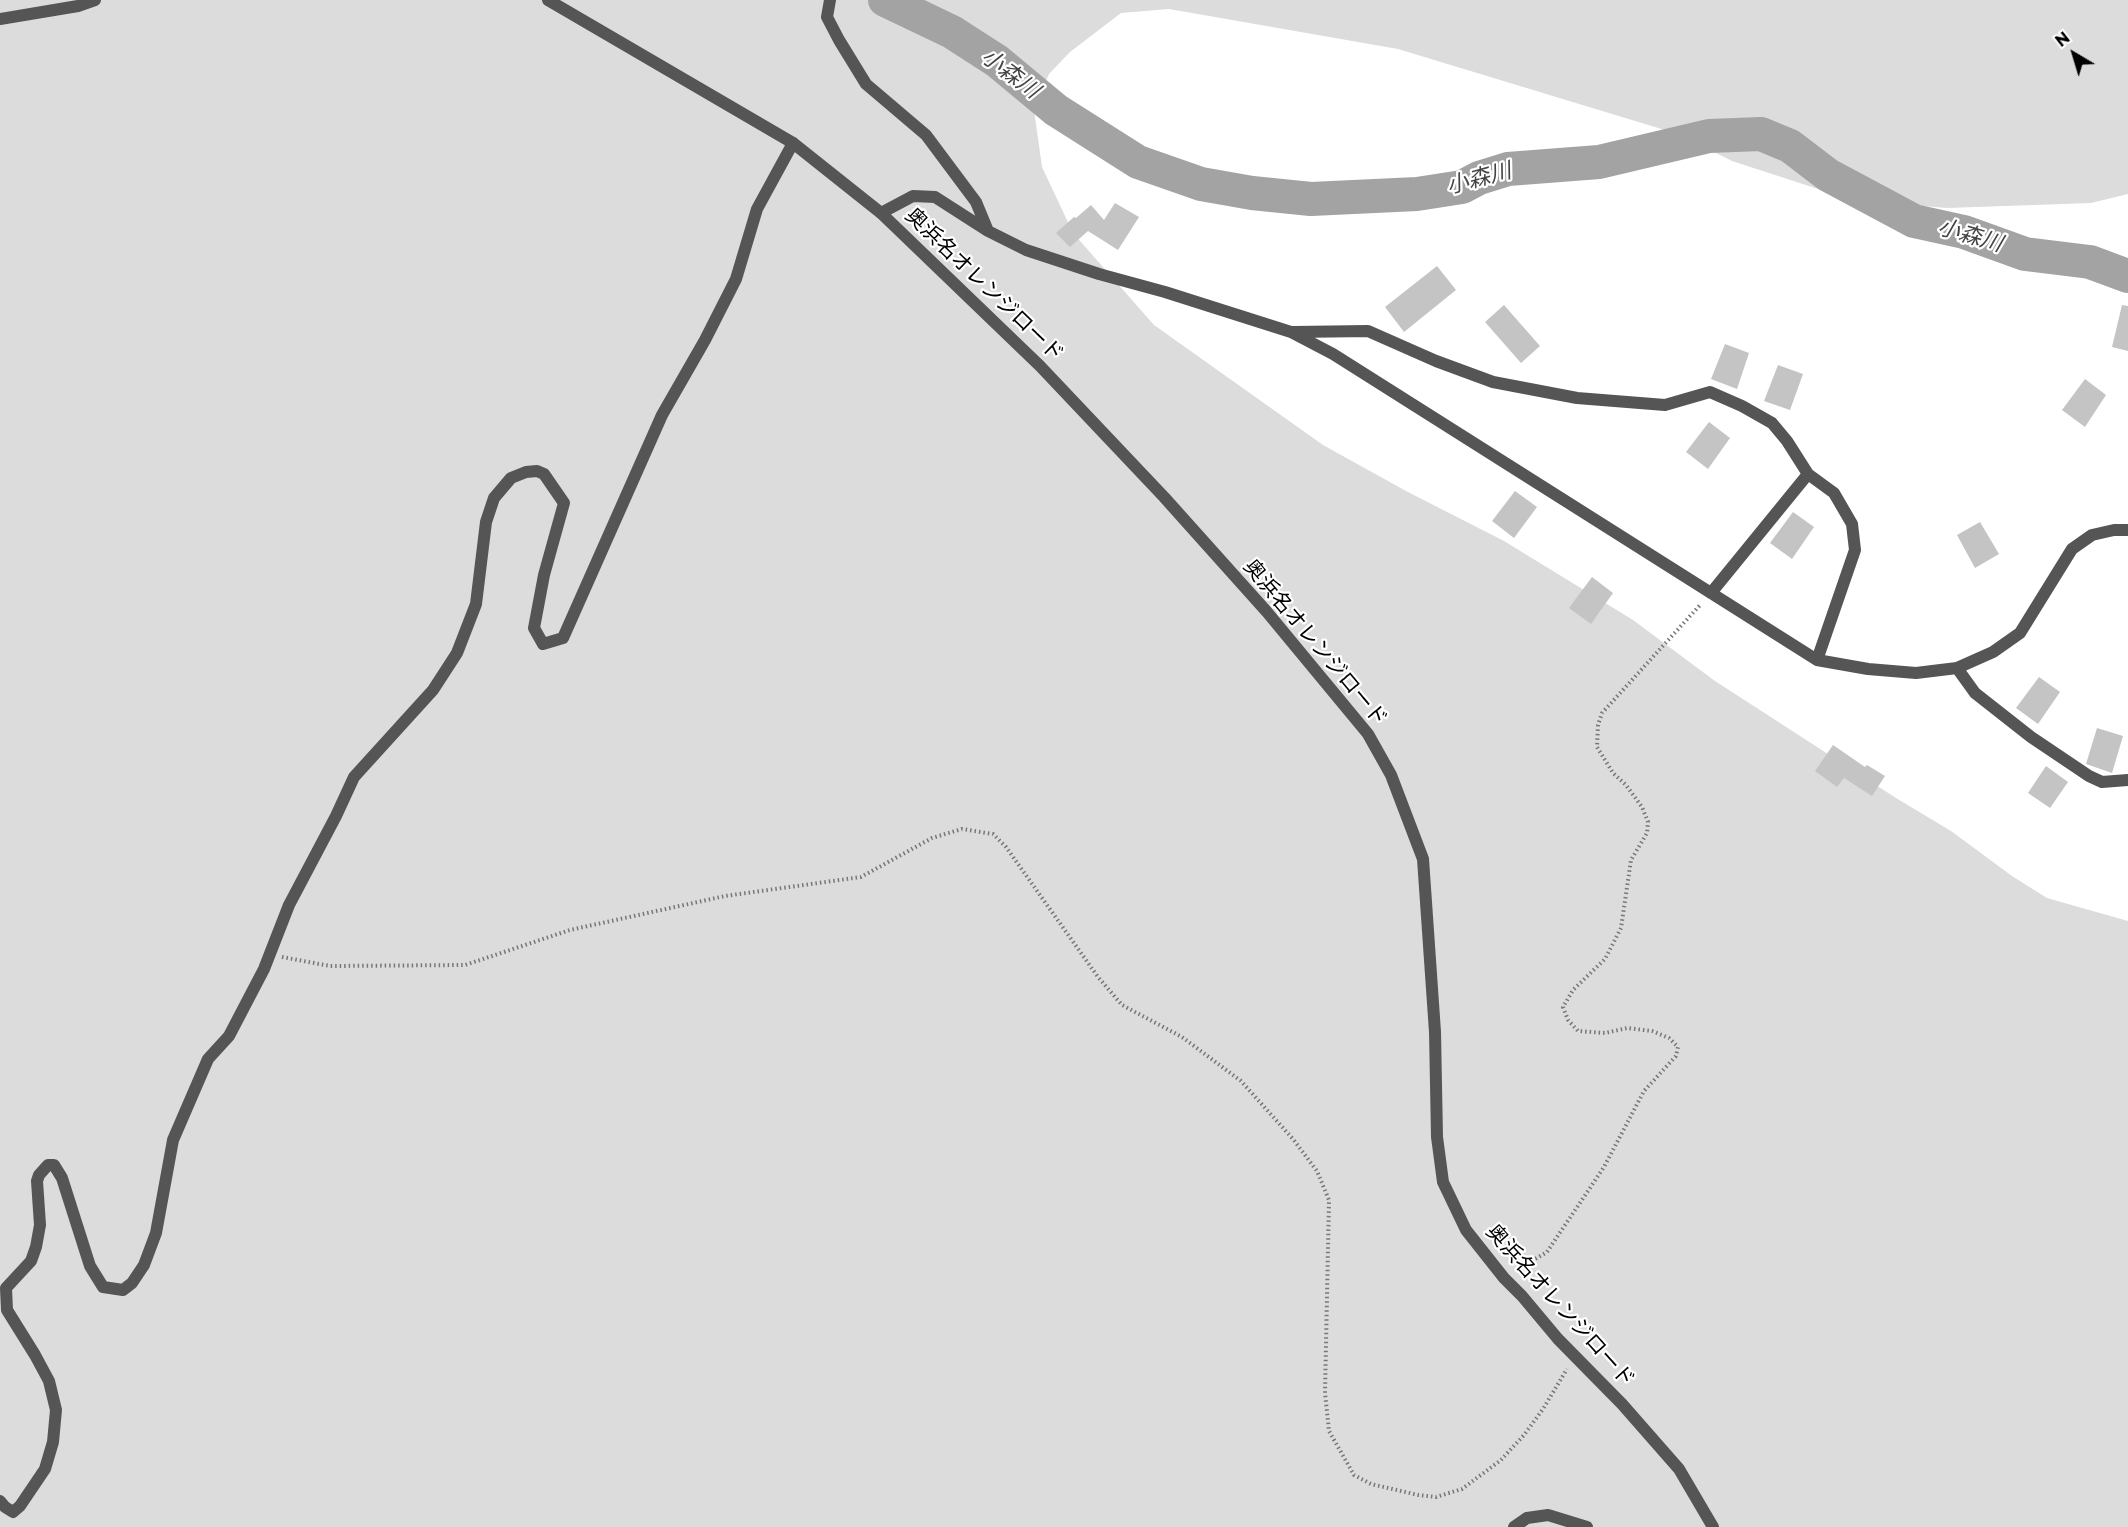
<!DOCTYPE html>
<meta charset="utf-8">
<style>
body{margin:0}
#map{position:relative;width:2128px;height:1527px;overflow:hidden;background:#fff;font-family:Montserrat,sans-serif}
canvas{display:block}
.north{position:absolute;left:2044px;top:24px;width:60px;height:60px;-webkit-text-stroke:4px #fff;paint-order:stroke;rotate:322deg;font-size:16px;font-weight:700;line-height:24px;text-align:center;color:#000}
.north::after{content:'';display:block;margin:auto;width:21px;height:27px;background:#000;clip-path:polygon(50% 0,100% 100%,50% 72%,0 100%)}
</style>
<div id="map">
<canvas width="2128" height="1527"></canvas>
<div class="north">N</div>
</div>
<script>
const context = document.querySelector('canvas').getContext('2d');
context.lineJoin = 'round';
function paint(path, color) { context.fillStyle = color; context.fill(path, 'evenodd'); }
const toPath = rows => new Path2D(rows.map(r => 'M' + r).join(''));
function stroke(path, color, width, dash) { context.strokeStyle = color; context.lineWidth = width; context.lineCap = dash ? 'butt' : 'round'; context.setLineDash(dash || []); context.stroke(path); }
function drawText(font, color, halo, rows, align = 'center') {
  context.font = font + ' Montserrat,"Noto Sans JP",sans-serif'; context.lineWidth = 4.5; context.setLineDash([]); context.textBaseline = 'middle'; context.strokeStyle = halo; context.fillStyle = color; for (const [text, x, y, turn = 0] of rows) {
    context.save(); context.translate(x, y); context.rotate((+turn || 0) * Math.PI / 180); context.textAlign = isNaN(turn) ? turn : align; if (halo) context.strokeText(text, 0, 0); context.fillText(text, 0, 0); context.restore();
  }
}
const green = toPath([
 [0,0,2128,0,2128,194,2091,203,1947,208,1852,200,1732,161,1678,134,1398,49,1169,9,1121,13,1070,52,1049,74,1034,110,1042,167,1073,233,1154,325,1323,445,1406,491,1504,541,1633,620,1715,681,1896,798,1951,831,2012,876,2047,898,2128,921,2128,1527,0,1527]
]);
const river = toPath([
 [885,0,952,32,997,61,1056,110,1138,162,1201,184,1252,193,1311,199,1417,194,1462,187,1479,178,1508,169,1599,162,1709,136,1761,134,1790,146,1828,175,1914,221,1964,232,2025,254,2090,262,2128,276]
]);
const building = toPath([
 [1115,203,1139,217,1118,250,1088,231,1070,247,1056,233,1074,217,1076,218,1091,205,1104,220],
 [1437,266,1456,290,1404,332,1385,307],
 [1504,305,1540,346,1521,363,1485,322],
 [2122,305,2128,306,2128,351,2112,347],
 [1725,344,1749,353,1737,389,1711,379],
 [1778,365,1803,374,1790,410,1764,401],
 [2085,379,2106,395,2085,427,2062,410],
 [1709,422,1730,438,1708,469,1686,452],
 [1515,491,1537,507,1514,538,1492,521],
 [1793,512,1814,527,1792,559,1770,543],
 [1980,522,1999,554,1975,568,1957,535],
 [1592,577,1613,593,1591,624,1569,608],
 [2039,677,2060,692,2038,724,2016,708],
 [2097,728,2123,736,2112,773,2086,764],
 [1833,745,1865,767,1867,765,1885,776,1872,796,1844,778,1837,787,1815,771],
 [2046,766,2068,782,2050,808,2028,793]
]);
const path = toPath([
 [282,957,330,966,465,965,570,930,725,896,861,877,932,838,962,829,993,834,1006,847,1098,977,1122,1005,1182,1037,1241,1081,1293,1139,1317,1171,1329,1200,1325,1393,1329,1431,1354,1475,1371,1484,1418,1495,1436,1497,1462,1489,1501,1460,1524,1435,1543,1409,1567,1369],
 [1516,1270,1547,1252,1604,1167,1644,1091,1676,1056,1678,1047,1669,1038,1652,1031,1627,1028,1605,1033,1578,1031,1568,1020,1563,1007,1573,990,1605,959,1621,928,1631,860,1647,833,1648,822,1642,807,1626,785,1613,773,1597,747,1598,725,1602,713,1701,604]
]);
const minor = toPath([
 [830,0,827,17,839,40,866,84,926,135,976,202,988,231],
 [0,19,78,6,95,0],
 [881,213,913,196,935,197,988,231,1026,250,1099,274,1165,292,1291,332,1333,354,1817,660,1868,669,1916,673,1957,668,1993,652,2020,633,2072,549,2092,535,2114,530,2128,530],
 [1293,332,1368,331,1436,361,1493,382,1577,398,1665,405,1710,392,1742,406,1772,423,1787,441,1808,474,1834,493,1852,524,1855,550,1817,660],
 [1711,593,1808,474],
 [1957,668,1975,693,2031,737,2089,776,2102,782,2128,780],
 [0,1501,5,1507,13,1512,20,1506,45,1469,53,1442,56,1410,49,1381,35,1355,7,1310,6,1288,31,1261,36,1247,40,1225,37,1181,39,1175,48,1165,54,1165,62,1178,90,1266,103,1287,123,1290,132,1283,144,1265,156,1233,173,1140,208,1059,229,1036,264,969,289,905,336,816,354,777,433,690,457,653,476,604,486,522,494,498,511,478,526,472,537,471,544,474,564,503,544,575,534,628,543,644,563,638,662,415,705,340,736,279,757,209,793,143],
 [1514,1527,1527,1518,1548,1515,1587,1527]
]);
const tertiary = toPath([
 [548,0,793,143,881,213,1040,366,1164,497,1267,612,1368,734,1391,775,1423,859,1435,1032,1437,1137,1443,1182,1466,1230,1504,1278,1522,1296,1558,1339,1622,1404,1679,1469,1713,1527]
]);
const streetNames = [
 ["奥浜名オレンジロード",984,285,44],
 ["奥浜名オレンジロード",1315,643,50],
 ["奥浜名オレンジロード",1560,1306,48]
];
const waterNames = [
 ["小森川",1010,74,37],
 ["小森川",1479,179,-15],
 ["小森川",1970,236,16]
];
paint(green, '#dcdcdc');
stroke(river, '#a3a3a3', 34);
paint(building, '#c4c4c4');
stroke(path, '#777', 4, [1.5, 3]);
stroke(minor, '#555', 12);
stroke(tertiary, '#555', 12);
drawText('21px', '#000', '#fff', streetNames);
drawText('italic 22px', '#444', '#fff', waterNames);
</script>
